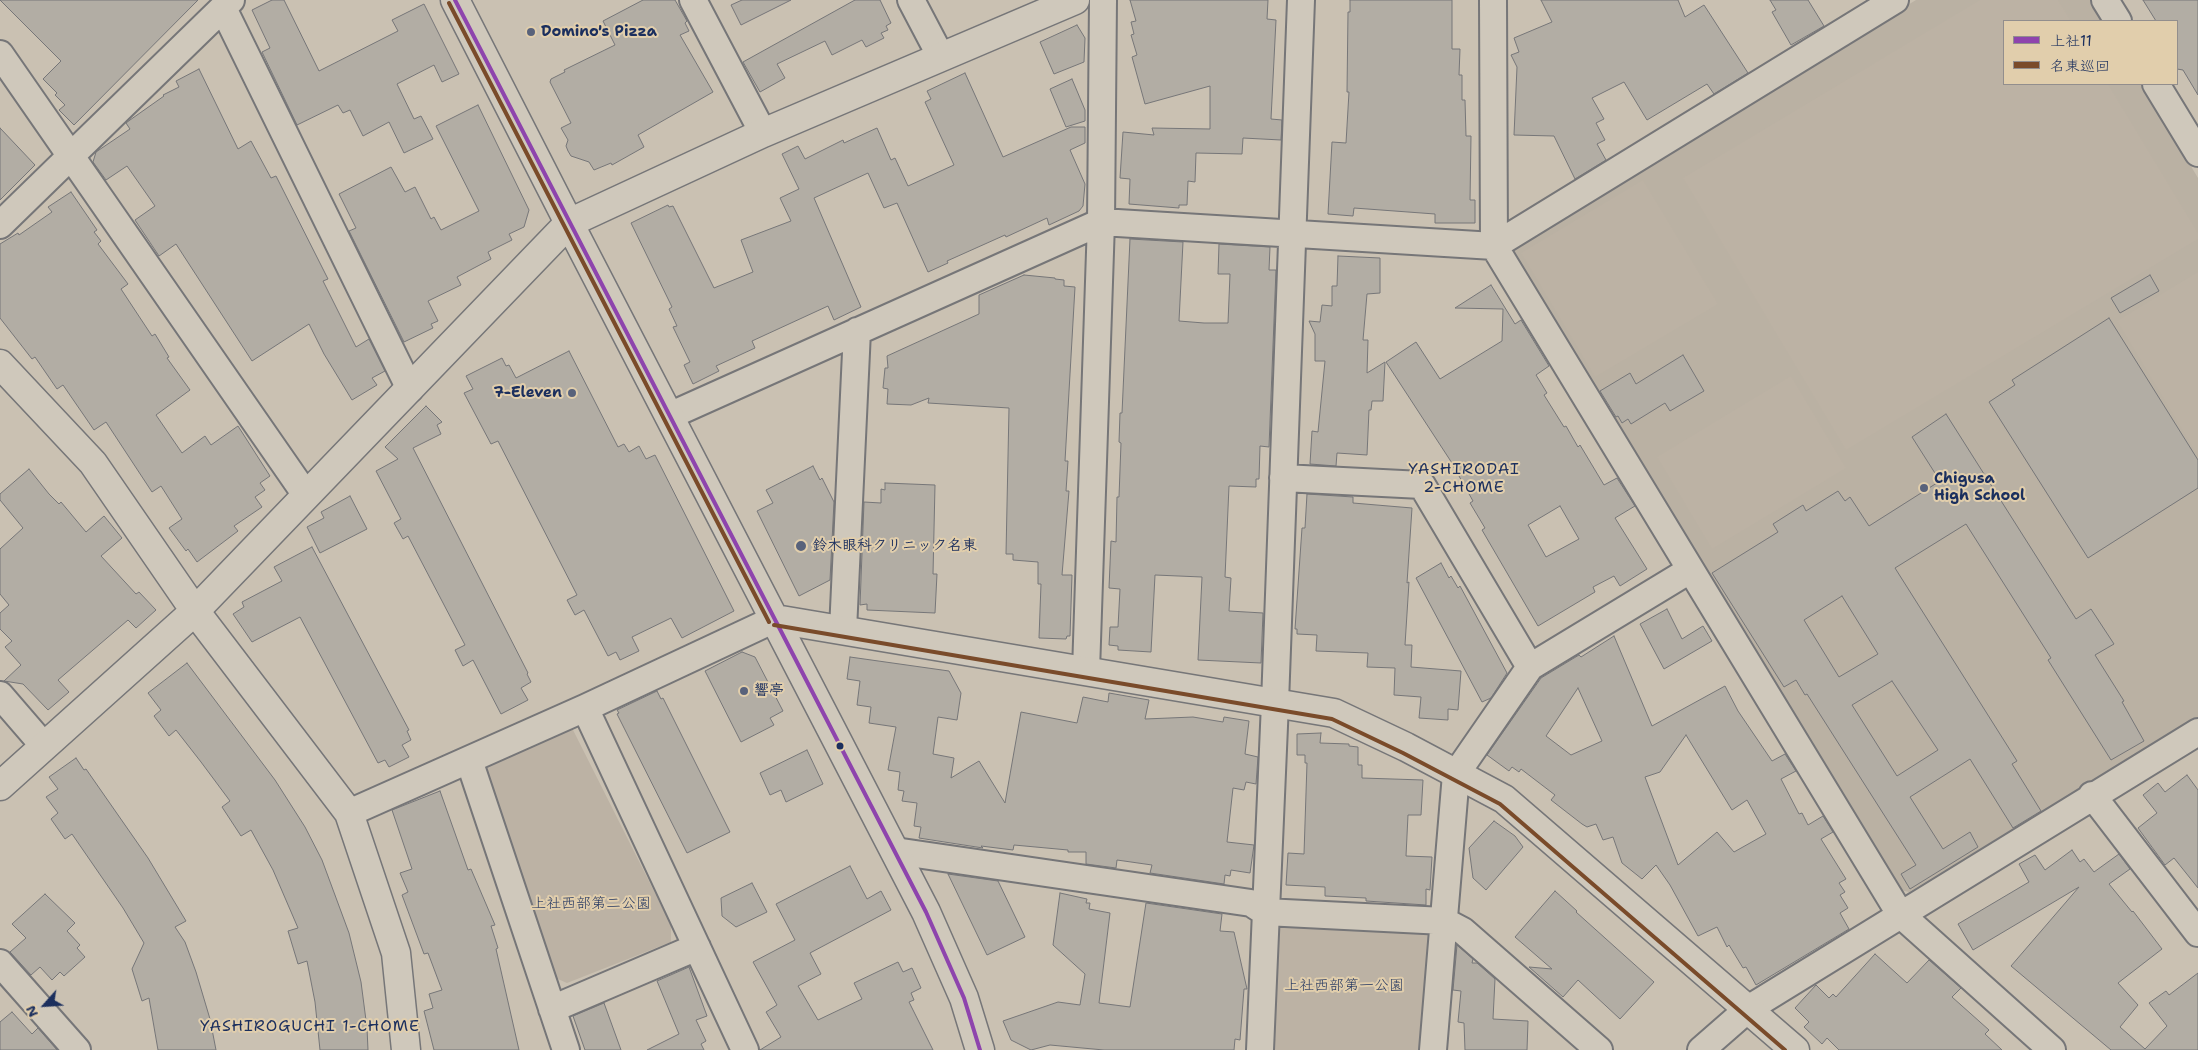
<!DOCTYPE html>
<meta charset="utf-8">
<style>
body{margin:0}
#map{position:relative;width:2198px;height:1050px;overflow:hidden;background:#cac1b2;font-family:"Shantell Sans","Klee One",sans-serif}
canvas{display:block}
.legend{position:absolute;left:2003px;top:20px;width:175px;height:65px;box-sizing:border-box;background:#e1ceac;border:1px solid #928e8d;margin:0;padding:6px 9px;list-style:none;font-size:15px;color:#1b2f5e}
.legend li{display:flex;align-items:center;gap:10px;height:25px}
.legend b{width:25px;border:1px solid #928e8d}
.north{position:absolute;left:20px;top:980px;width:50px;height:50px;-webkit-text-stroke:4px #e1ceac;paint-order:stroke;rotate:244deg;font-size:14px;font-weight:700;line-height:20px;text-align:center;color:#1b2f5e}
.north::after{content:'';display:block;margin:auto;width:18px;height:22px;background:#1b2f5e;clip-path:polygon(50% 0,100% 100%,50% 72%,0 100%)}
</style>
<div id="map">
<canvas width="2198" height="1050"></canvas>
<ul class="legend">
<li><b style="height:6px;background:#8e44ad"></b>上社11</li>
<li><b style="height:6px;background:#7a4b2a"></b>名東巡回</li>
</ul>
<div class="north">N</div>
</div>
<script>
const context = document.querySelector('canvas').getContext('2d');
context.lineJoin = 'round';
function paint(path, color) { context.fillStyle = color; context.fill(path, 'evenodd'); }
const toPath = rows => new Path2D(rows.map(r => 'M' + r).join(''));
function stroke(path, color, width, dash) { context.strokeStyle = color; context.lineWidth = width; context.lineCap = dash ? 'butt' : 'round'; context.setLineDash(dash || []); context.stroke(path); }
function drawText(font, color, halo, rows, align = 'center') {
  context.font = font + ' "Shantell Sans","Klee One",sans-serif'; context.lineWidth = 4; context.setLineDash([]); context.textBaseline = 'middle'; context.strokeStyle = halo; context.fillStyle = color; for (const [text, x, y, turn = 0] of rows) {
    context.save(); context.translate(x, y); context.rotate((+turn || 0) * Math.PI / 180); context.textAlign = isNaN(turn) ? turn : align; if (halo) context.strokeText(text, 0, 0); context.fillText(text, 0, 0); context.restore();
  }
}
const built = toPath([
 [1916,0,2092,0,2105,21,2004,21,2004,84,2142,84,2198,178,2198,717,1909,892,1900,890,1509,260,1511,245]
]);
const green = toPath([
 [1980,0,2058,0,2071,21,2004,21,2004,84,2108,84,2198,233,2198,239,1846,450,1683,178],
 [1643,180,1718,304,1595,377,1521,253],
 [2198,272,2198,456,2117,321],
 [1791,376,1846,468,1712,549,1657,457],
 [561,727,573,730,671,925,671,942,567,983,551,976,480,762],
 [1278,917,1425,926,1431,937,1422,1050,1272,1050]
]);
const building = toPath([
 [0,0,198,0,74,125,59,110,65,105,55,95,57,93,43,79,61,61,0,0],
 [272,0,284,0,319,71,398,31,392,20,424,4,459,74,442,82,434,65,397,84,414,119,421,116,433,139,404,153,389,122,363,136,350,110,343,113,338,105,297,125,262,52,270,48,252,10,272,0],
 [643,0,675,0,687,21,685,23,689,31,680,35,713,92,638,135,644,147,612,165,611,163,594,170,589,162,571,156,568,151,566,146,568,140,561,128,571,123,550,82,551,79,565,72,564,70,615,45,603,21,643,0],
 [742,0,791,0,741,25,731,5,742,0],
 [855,0,880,0,891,23,886,26,888,30,881,33,884,38,866,47,862,40,832,55,825,41,777,64,785,78,760,92,743,62,855,0],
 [1130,0,1268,0,1267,19,1276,20,1271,119,1282,120,1281,140,1243,138,1242,154,1196,153,1195,182,1188,181,1187,205,1179,205,1179,208,1129,204,1130,179,1120,178,1123,132,1154,135,1152,128,1210,129,1210,86,1145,104,1132,57,1137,55,1131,35,1134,34,1131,22,1136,21,1130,0],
 [1350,0,1452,0,1452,49,1460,49,1459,75,1462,75,1462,100,1465,100,1466,136,1471,136,1470,200,1475,200,1475,223,1435,223,1435,214,1354,208,1353,216,1328,214,1332,142,1346,143,1349,92,1347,92,1348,12,1350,12,1350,0],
 [1541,0,1678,0,1685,17,1704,5,1748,73,1714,94,1707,84,1647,120,1624,82,1592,98,1604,119,1596,123,1605,140,1597,144,1606,160,1575,179,1554,136,1514,135,1517,67,1511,55,1519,52,1514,38,1552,22,1541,0],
 [1770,0,1808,0,1824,26,1791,45,1772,12,1776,10,1770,0],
 [2143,0,2198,0,2198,95,2183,70,2177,69,2177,21,2156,21,2143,0],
 [1077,25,1085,38,1084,62,1054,74,1040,42,1077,25],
 [199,69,238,149,251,141,271,178,276,176,328,279,323,281,356,347,369,339,385,371,372,378,377,385,352,400,324,354,309,324,252,361,176,244,159,256,135,220,155,206,127,166,106,180,93,162,96,152,130,129,126,123,130,120,164,96,163,95,179,87,176,81,199,69],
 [965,73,1003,157,1071,127,1085,127,1085,143,1070,150,1085,184,1083,206,1079,211,1049,225,1047,218,1006,237,1005,235,947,261,948,263,928,272,897,203,884,208,868,173,814,198,861,307,834,320,828,306,752,341,755,348,716,366,719,371,693,384,684,365,690,362,673,327,677,326,669,309,672,307,631,223,668,205,669,207,673,206,714,288,753,272,741,240,791,221,780,198,799,189,782,154,798,146,805,159,843,140,844,143,877,128,891,160,895,158,908,186,954,165,925,102,931,99,927,91,965,73],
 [1072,79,1085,110,1085,121,1066,127,1050,89,1072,79],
 [478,105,529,210,524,227,509,234,512,240,488,252,491,259,457,277,461,285,428,301,438,321,431,324,433,328,404,342,349,231,356,228,339,194,391,167,405,192,415,187,431,219,434,217,441,230,479,211,436,126,478,105],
 [0,128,35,165,0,200,0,128],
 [71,192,97,230,94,232,101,241,98,244,128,284,121,289,152,336,155,334,169,357,167,358,190,390,156,415,182,453,205,436,211,445,238,426,270,476,260,483,265,490,255,497,262,507,234,526,238,531,197,562,188,549,186,551,169,528,182,519,161,486,152,492,106,422,94,430,63,385,57,389,35,357,32,359,0,318,0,244,18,233,19,235,52,212,48,207,71,192],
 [1130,239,1183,242,1179,321,1204,323,1228,323,1230,274,1218,274,1219,244,1270,247,1269,270,1276,270,1269,447,1260,446,1259,479,1256,479,1256,487,1229,486,1225,577,1231,578,1229,611,1263,613,1261,663,1198,660,1202,577,1155,575,1151,652,1118,650,1118,646,1109,645,1110,627,1118,627,1120,589,1109,588,1111,541,1116,542,1117,497,1119,497,1121,443,1119,442,1120,413,1122,413,1130,239],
 [1338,256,1380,258,1380,293,1367,294,1363,340,1368,340,1367,373,1385,362,1383,401,1372,401,1371,410,1369,410,1367,455,1337,453,1336,466,1310,464,1312,431,1318,432,1325,361,1315,361,1315,334,1309,321,1320,322,1322,305,1332,306,1332,286,1337,286,1338,256],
 [1024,275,1055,278,1055,279,1064,280,1064,286,1075,287,1065,461,1068,461,1066,491,1069,491,1062,575,1072,575,1070,636,1067,636,1066,639,1039,638,1041,584,1038,584,1038,562,1013,560,1013,554,1006,554,1009,408,928,403,929,398,911,405,887,404,888,389,883,388,885,368,888,368,887,356,979,314,979,295,1024,275],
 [2150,275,2159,291,2120,313,2111,298,2150,275],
 [1491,285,1515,324,1521,320,1549,366,1536,375,1547,393,1544,395,1564,427,1566,426,1578,447,1580,445,1604,485,1617,478,1635,506,1615,518,1647,569,1620,586,1614,576,1593,587,1595,592,1538,626,1482,530,1485,528,1470,503,1473,501,1450,460,1386,362,1416,342,1440,379,1502,341,1503,309,1455,308,1491,285],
 [1560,506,1579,539,1546,557,1528,525,1560,506],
 [2109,318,2198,460,2198,488,2088,558,1989,402,2015,385,2012,380,2109,318],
 [569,351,618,447,624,444,629,452,639,446,646,459,655,455,734,611,682,638,671,618,632,637,639,651,620,660,616,652,608,656,584,610,575,615,567,600,577,595,498,441,491,444,464,393,473,389,466,376,502,358,506,366,509,365,516,378,569,351],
 [1683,355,1704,391,1670,411,1665,403,1631,424,1628,419,1622,423,1618,416,1616,417,1600,391,1630,373,1636,384,1683,355],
 [426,406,442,422,437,425,441,434,413,448,528,673,527,674,531,682,521,688,528,700,501,714,473,660,463,666,455,650,465,645,408,536,403,539,394,523,401,519,376,471,398,459,385,447,426,406],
 [1946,414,2076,619,2091,609,2114,644,2095,655,2124,701,2122,702,2144,741,2111,760,2048,660,2051,658,1966,524,1895,568,2017,761,2012,764,2041,811,2013,828,1970,759,1910,797,1943,849,1970,832,1978,847,1910,889,1901,874,1916,865,1807,694,1805,695,1796,680,1784,687,1712,573,1778,532,1773,524,1803,505,1806,511,1838,491,1845,501,1850,497,1869,526,1940,481,1912,437,1946,414],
 [1842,596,1878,654,1839,677,1804,620,1842,596],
 [1892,681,1938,750,1897,776,1852,705,1892,681],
 [813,466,820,480,822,478,834,502,830,580,799,596,757,511,773,503,766,490,813,466],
 [29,469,49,494,59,504,61,502,86,532,104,516,122,538,101,556,136,594,139,592,156,610,136,628,128,620,58,680,69,692,48,710,23,684,4,681,21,665,5,647,12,641,0,629,0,613,9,605,0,594,0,549,23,528,0,500,0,494,29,469],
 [885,483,935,485,933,574,937,574,935,613,867,610,867,604,860,605,864,502,881,503,881,489,885,490,885,483],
 [1307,494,1353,497,1353,503,1412,508,1407,583,1409,582,1405,645,1412,645,1411,667,1461,671,1458,710,1448,709,1448,720,1419,718,1421,697,1394,695,1395,668,1367,667,1368,653,1316,651,1317,635,1297,634,1297,629,1295,629,1302,528,1305,528,1307,494],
 [350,496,367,529,320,553,307,527,324,518,321,512,350,496],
 [312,547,409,730,407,731,411,740,402,745,409,757,389,767,385,760,378,763,300,617,252,642,233,614,244,607,242,602,282,581,274,567,312,547],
 [1441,563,1449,578,1451,576,1458,588,1460,586,1507,673,1491,698,1482,702,1416,578,1441,563],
 [1667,609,1682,639,1703,626,1712,641,1664,669,1640,624,1667,609],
 [1614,636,1652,726,1725,686,1738,711,1772,761,1785,754,1796,771,1781,779,1799,814,1802,813,1808,825,1823,816,1833,832,1821,839,1846,879,1839,883,1845,892,1840,895,1848,908,1840,913,1849,929,1756,985,1746,967,1743,968,1729,945,1727,947,1717,927,1698,936,1670,885,1656,865,1642,879,1622,863,1613,837,1603,840,1596,824,1587,827,1582,824,1551,800,1555,795,1521,769,1519,772,1512,767,1509,771,1487,755,1541,678,1579,655,1581,657,1614,636],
 [1578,688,1602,741,1571,755,1546,736,1578,688],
 [1686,735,1732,810,1747,800,1766,834,1734,852,1717,832,1678,865,1645,777,1660,772,1686,735],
 [742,652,755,657,783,711,770,718,774,725,741,742,705,671,742,652],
 [850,657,949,671,961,693,957,720,938,717,933,754,954,758,951,778,979,761,1005,803,1021,712,1077,723,1083,697,1108,702,1109,693,1149,700,1145,719,1193,717,1223,722,1224,717,1249,721,1245,754,1258,757,1256,784,1246,782,1244,790,1233,788,1227,842,1254,845,1250,873,1231,870,1230,876,1225,875,1224,884,1150,873,1152,865,1117,860,1116,868,1086,864,1086,852,1068,852,1068,850,1014,845,1013,850,981,846,983,848,919,838,921,827,914,826,917,803,902,801,904,791,898,790,900,772,888,770,896,727,869,723,871,707,857,705,860,681,847,679,850,657],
 [187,663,275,780,305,827,322,860,349,933,361,982,367,1028,368,1050,320,1050,315,1002,307,961,298,964,288,931,298,928,273,870,251,830,241,836,222,807,230,801,201,762,176,730,169,736,154,716,161,710,148,693,187,663],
 [657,691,661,699,663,698,730,832,687,853,617,714,619,713,617,710,657,691],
 [1321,733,1320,743,1349,744,1349,746,1358,747,1358,765,1362,765,1362,778,1423,780,1421,815,1408,815,1406,856,1432,857,1430,890,1426,889,1426,905,1366,901,1366,898,1325,896,1325,887,1286,885,1288,853,1304,854,1307,763,1305,763,1305,755,1297,755,1297,734,1321,733],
 [807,750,823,784,786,802,781,790,770,795,760,773,807,750],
 [76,758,84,770,86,769,148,858,186,921,175,927,185,942,196,972,210,1019,216,1050,158,1050,149,998,142,1001,132,969,144,943,123,908,72,834,65,839,51,819,58,813,46,797,58,789,49,777,76,758],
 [2187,775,2198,790,2198,888,2174,858,2165,865,2138,828,2157,813,2143,795,2158,783,2165,792,2187,775],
 [440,791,468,870,471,869,495,925,491,926,498,948,496,949,519,1050,434,1050,424,1011,433,1008,429,994,442,990,428,953,424,954,402,895,408,892,400,873,412,869,392,810,440,791],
 [1494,821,1515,836,1523,847,1486,890,1473,878,1469,848,1494,821],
 [2072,850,2080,862,2084,859,2094,872,2119,854,2130,869,2109,884,2132,912,2133,911,2162,949,2118,983,2138,1005,2120,1027,2145,1049,2167,1026,2149,1003,2166,991,2169,995,2198,973,2198,1050,2111,1050,2011,966,2079,887,1973,950,1958,924,2029,882,2019,864,2035,855,2045,870,2072,850],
 [850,866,867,899,881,891,891,910,810,953,821,974,798,986,818,1020,862,999,854,983,898,962,903,972,912,968,921,988,911,993,914,1000,909,1002,933,1050,760,1050,781,1037,766,1012,777,1005,753,962,795,940,776,904,850,866],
 [948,874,998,881,1025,937,987,955,948,874],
 [752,883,767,912,736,927,722,916,721,898,752,883],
 [1555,891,1577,911,1576,912,1654,982,1620,1019,1578,980,1563,997,1529,967,1552,969,1515,937,1555,891],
 [1060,893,1087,899,1086,903,1090,903,1089,909,1110,913,1099,1003,1130,1007,1146,903,1222,914,1220,931,1234,932,1247,989,1244,989,1240,1040,1235,1039,1234,1050,1104,1050,1050,1045,1031,1050,1011,1040,1003,1021,1058,1002,1080,1005,1085,974,1053,945,1060,893],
 [45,894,75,923,67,931,80,945,77,948,85,957,64,976,60,972,52,980,40,967,31,975,10,952,26,938,12,924,45,894],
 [1457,945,1473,959,1472,963,1477,963,1495,979,1493,1019,1528,1021,1527,1050,1465,1050,1464,1023,1458,1022,1461,991,1453,990,1457,945],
 [1875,954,1907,983,1929,960,1961,988,1952,997,1989,1030,1985,1034,2002,1050,1839,1050,1827,1038,1822,1044,1804,1027,1809,1022,1795,1008,1816,985,1829,998,1833,994,1836,997,1875,954],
 [689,967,707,1016,696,1020,706,1041,701,1044,704,1050,647,1050,679,1034,657,981,689,967],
 [604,1003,621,1050,585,1050,573,1016,604,1003],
 [12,1012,32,1034,38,1028,57,1050,0,1050,0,1022,12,1012]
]);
const minor = toPath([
 [693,0,763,133],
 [911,0,941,57],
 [1895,0,1494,246,1900,914,2052,1050],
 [2105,0,2118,21],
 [223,8,410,389],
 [0,54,306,495],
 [2156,84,2198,153],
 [0,225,231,0],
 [669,416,1101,222,1494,246,1493,0],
 [1283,478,1422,485,1530,667],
 [843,630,857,331],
 [1086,671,1101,222,1103,0],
 [0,695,44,746],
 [585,708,745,1050],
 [469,760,566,1050],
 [2092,795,2198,933],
 [349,813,585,708,775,619],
 [895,851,1251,903,1265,912,1444,921,1463,931,1599,1050],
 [0,963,77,1050],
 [552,1009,697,947],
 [1260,1050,1275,703,1301,0],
 [1433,1050,1456,774,1530,667,1690,570],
 [1701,1050,1748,1009,2198,732]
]);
const tertiary = toPath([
 [455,0,569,223,926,912,964,998,980,1050],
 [0,364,93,463,195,611,349,813,396,953,406,1050],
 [775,619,1334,713,1406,747,1504,799,1795,1050],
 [0,786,195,611,569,223,763,133,1075,0]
]);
const bus1 = toPath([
 [455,0,926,912,964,998,980,1050]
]);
const bus2 = toPath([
 [449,3,769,622],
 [774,625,1332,719,1403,753,1500,804,1785,1050]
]);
const markers = [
 [531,32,5,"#58627b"],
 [572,393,5,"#58627b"],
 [1924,488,5,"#58627b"],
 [801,546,6,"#58627b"],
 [744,691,5,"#58627b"],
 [840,746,4.5,"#1b2f5e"]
];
const poiNames = [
 ["Domino's Pizza",541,32],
 ["7-Eleven",562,393,"right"],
 ["Chigusa",1934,479],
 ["High School",1934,496],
 ["鈴木眼科クリニック名東",812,546],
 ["響亭",754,691]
];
const parkNames = [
 ["上社西部第二公園",591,904],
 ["上社西部第一公園",1344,986]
];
const neighbourhoodNames = [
 ["YASHIRODAI",1464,470],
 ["2-CHOME",1464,488],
 ["YASHIROGUCHI 1-CHOME",310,1027]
];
paint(built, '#bab1a3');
paint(green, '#bcb2a4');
paint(building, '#b2ada4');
stroke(building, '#767678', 1);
stroke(minor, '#767678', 30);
stroke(tertiary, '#767678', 31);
stroke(minor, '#cfc8bb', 26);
stroke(tertiary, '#cfc8bb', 28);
stroke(bus1, '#8e44ad', 4);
stroke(bus2, '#7a4b2a', 4);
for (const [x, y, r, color] of markers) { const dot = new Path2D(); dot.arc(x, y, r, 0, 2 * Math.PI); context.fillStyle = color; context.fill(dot); stroke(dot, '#e1ceac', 2); }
drawText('bold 15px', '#1b2f5e', '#e1ceac', poiNames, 'left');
drawText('15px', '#2a3c64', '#e1ceac', parkNames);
context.letterSpacing = '1px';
drawText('16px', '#1b2f5e', '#e1ceac', neighbourhoodNames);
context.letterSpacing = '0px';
</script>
